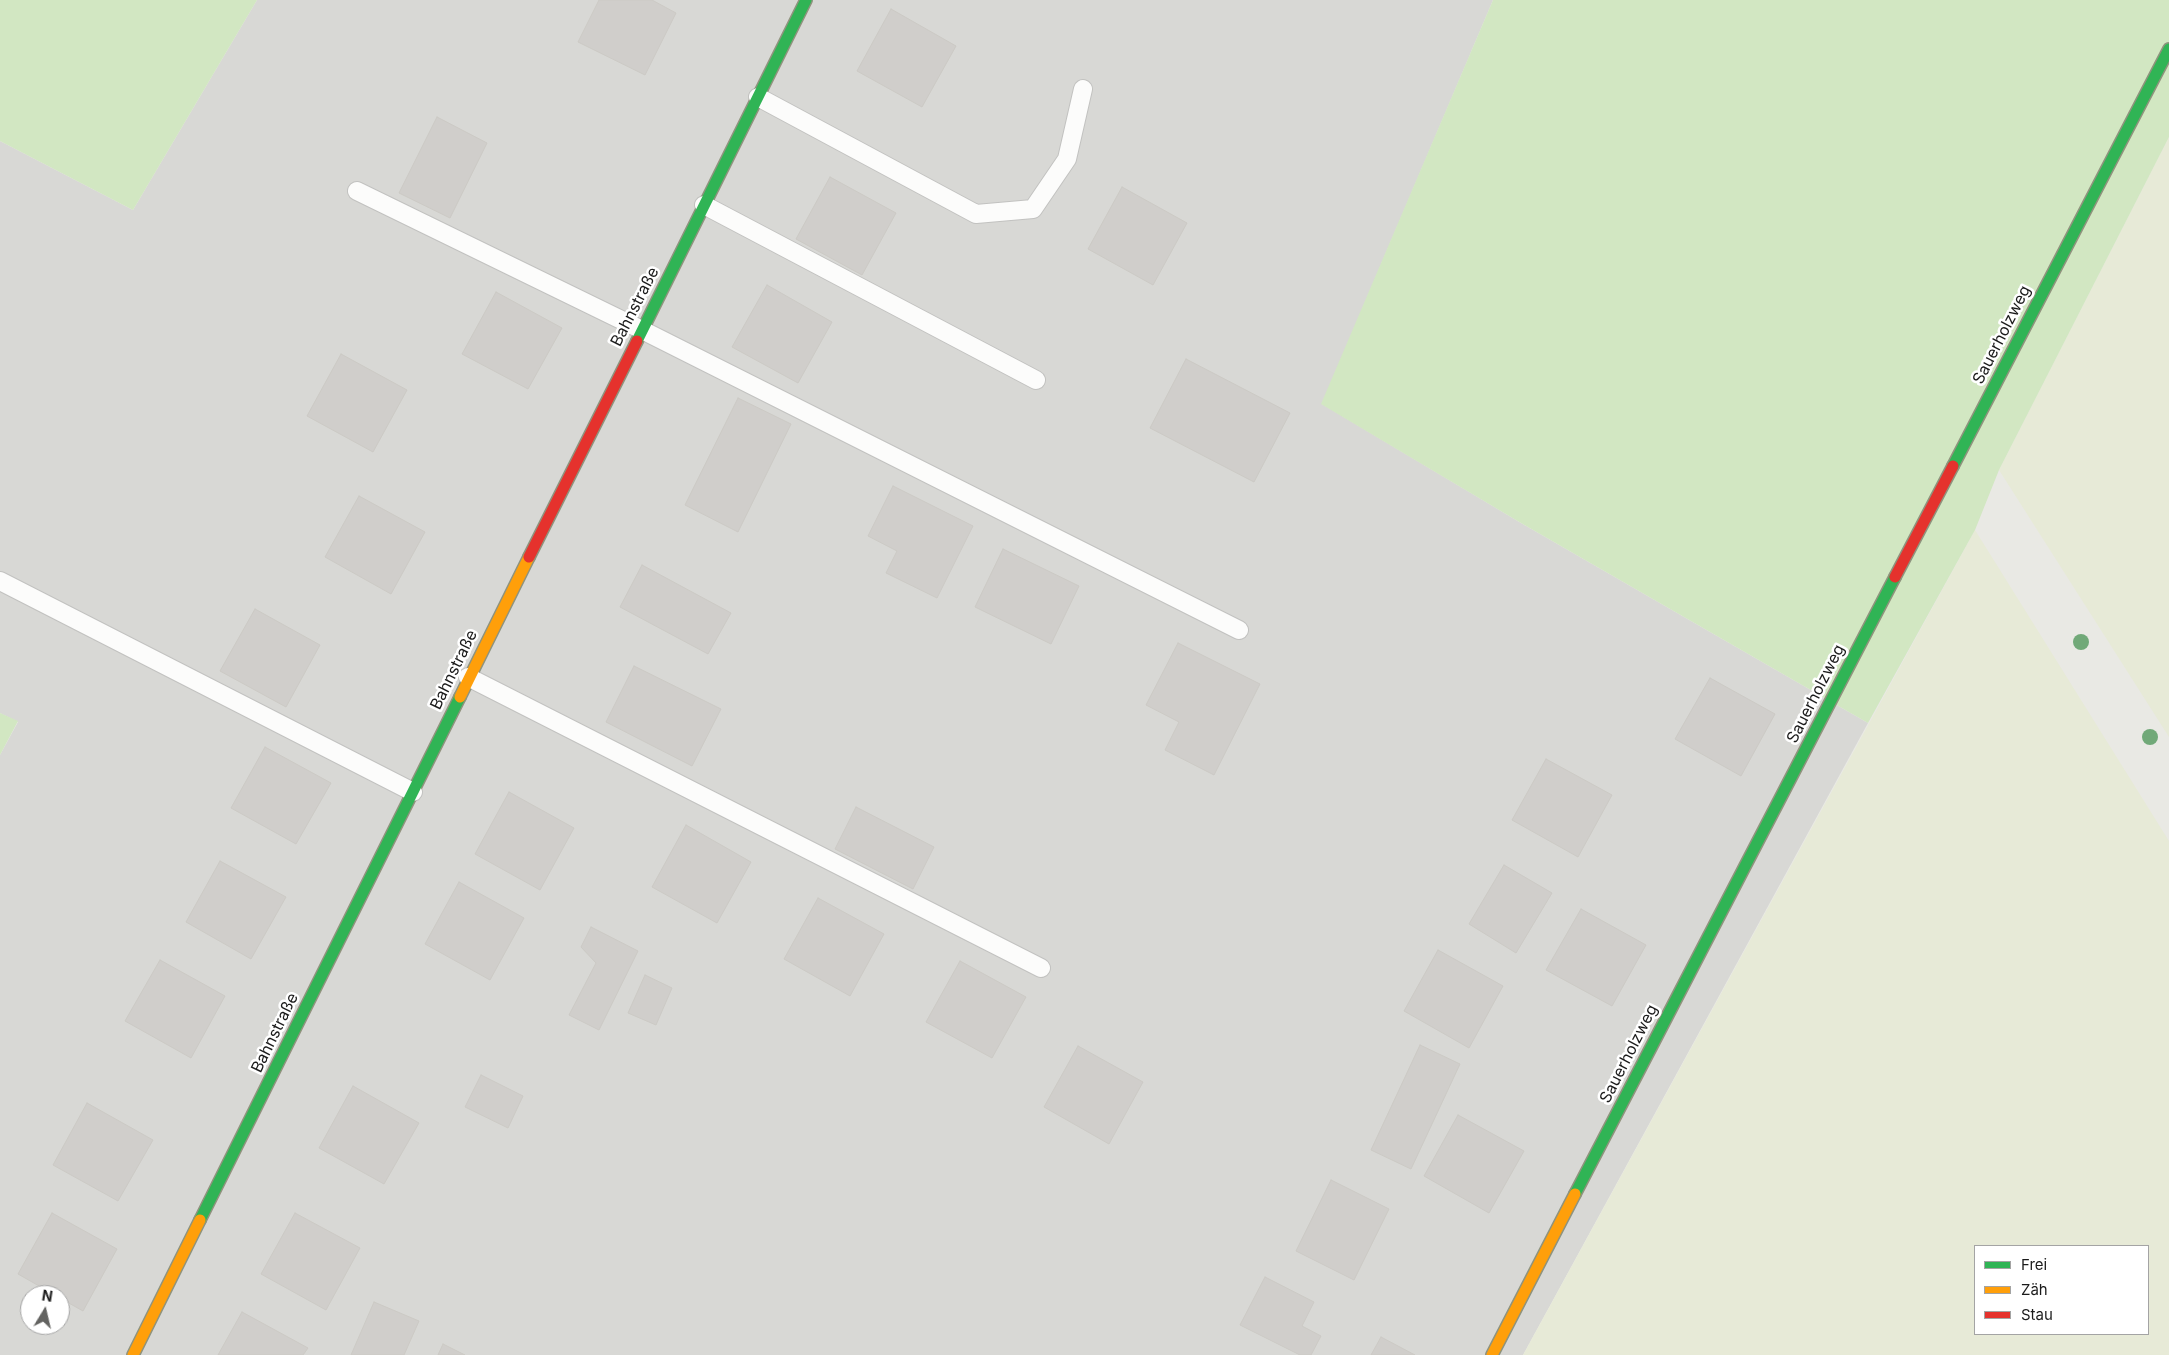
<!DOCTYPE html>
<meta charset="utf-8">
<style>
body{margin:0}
#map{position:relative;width:2169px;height:1355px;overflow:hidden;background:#e9e9e4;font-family:Inter,sans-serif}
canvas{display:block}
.legend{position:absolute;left:1974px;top:1245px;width:175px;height:90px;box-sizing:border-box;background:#fff;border:1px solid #a4a4a4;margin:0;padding:6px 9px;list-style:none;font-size:15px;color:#1b1b1b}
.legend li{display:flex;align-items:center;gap:10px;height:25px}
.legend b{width:25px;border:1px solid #a4a4a4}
.north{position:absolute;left:20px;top:1285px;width:50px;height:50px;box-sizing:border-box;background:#fff;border:1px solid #a4a4a4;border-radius:50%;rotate:9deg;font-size:14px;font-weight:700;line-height:20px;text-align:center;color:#1b1b1b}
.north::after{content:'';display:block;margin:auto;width:18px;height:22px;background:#636361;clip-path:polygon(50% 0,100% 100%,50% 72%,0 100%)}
</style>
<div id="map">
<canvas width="2169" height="1355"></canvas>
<ul class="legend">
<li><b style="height:6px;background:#30b455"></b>Frei</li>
<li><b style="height:6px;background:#ff9f0a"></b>Zäh</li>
<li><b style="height:6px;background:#e5322d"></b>Stau</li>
</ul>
<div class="north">N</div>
</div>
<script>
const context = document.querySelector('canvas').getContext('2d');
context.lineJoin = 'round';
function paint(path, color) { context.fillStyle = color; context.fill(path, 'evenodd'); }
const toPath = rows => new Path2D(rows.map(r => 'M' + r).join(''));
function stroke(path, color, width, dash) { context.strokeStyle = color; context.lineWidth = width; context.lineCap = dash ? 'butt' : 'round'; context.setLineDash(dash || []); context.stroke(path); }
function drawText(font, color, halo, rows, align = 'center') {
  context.font = font + ' Inter,sans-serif'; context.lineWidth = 5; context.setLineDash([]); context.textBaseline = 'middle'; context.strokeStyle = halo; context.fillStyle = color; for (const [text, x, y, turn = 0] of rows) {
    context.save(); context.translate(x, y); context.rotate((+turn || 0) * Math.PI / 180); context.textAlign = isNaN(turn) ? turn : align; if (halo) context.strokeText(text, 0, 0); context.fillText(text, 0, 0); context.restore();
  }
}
const residential = toPath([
 [257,0,1493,0,1322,404,1521,523,1868,723,1523,1355,0,1355,0,755,18,722,0,713,0,141,133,210],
 [30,1295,60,1295,60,1325,30,1325]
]);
const farmland = toPath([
 [2169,137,2169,737,1999,470],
 [1975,530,2169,841,2169,1355,1523,1355],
 [1975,1246,2148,1246,2148,1334,1975,1334]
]);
const grass = toPath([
 [0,0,257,0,133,210,0,141],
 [1493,0,2169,0,2169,137,1999,470,1975,530,1868,723,1521,523,1321,404],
 [0,713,18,721,0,755]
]);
const building = toPath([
 [599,0,652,0,676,13,645,75,578,42,599,0],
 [891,9,956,46,922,107,857,71,891,9],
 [437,117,487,143,450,218,399,193,437,117],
 [830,177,896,213,862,275,796,239,830,177],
 [1122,187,1187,223,1153,285,1088,249,1122,187],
 [767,285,832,322,798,383,732,347,767,285],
 [496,292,562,328,528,389,462,354,496,292],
 [341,354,407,390,373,452,307,416,341,354],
 [1186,359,1290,413,1254,482,1150,428,1186,359],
 [738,398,791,424,738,532,685,505,738,398],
 [893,486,973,526,937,598,886,573,897,551,868,536,893,486],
 [359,496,425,532,391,594,325,557,359,496],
 [1003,549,1079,586,1051,644,975,607,1003,549],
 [642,565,731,613,708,654,620,607,642,565],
 [255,609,320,645,286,707,220,671,255,609],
 [1178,643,1260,684,1214,775,1165,750,1179,722,1146,705,1178,643],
 [634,666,721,709,692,766,606,722,634,666],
 [1710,678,1775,714,1741,776,1675,739,1710,678],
 [265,747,331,783,296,844,231,808,265,747],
 [1546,759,1612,795,1578,857,1512,820,1546,759],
 [509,792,574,828,540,890,475,854,509,792],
 [856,807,934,847,913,889,835,849,856,807],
 [686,825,751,862,717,923,652,887,686,825],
 [220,861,286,897,251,959,186,922,220,861],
 [1504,865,1552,893,1516,953,1469,924,1504,865],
 [459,882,524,918,490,980,425,944,459,882],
 [818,898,884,934,850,996,784,959,818,898],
 [1581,909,1646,945,1612,1006,1546,970,1581,909],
 [591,927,638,951,599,1030,569,1015,596,963,581,947,591,927],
 [1438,950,1503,986,1469,1048,1404,1011,1438,950],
 [160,960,225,996,191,1058,125,1021,160,960],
 [960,961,1026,997,992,1058,926,1022,960,961],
 [645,975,672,988,656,1025,628,1013,645,975],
 [1420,1045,1460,1064,1411,1169,1371,1150,1420,1045],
 [1078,1046,1143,1082,1109,1144,1044,1107,1078,1046],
 [481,1075,523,1096,508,1128,465,1107,481,1075],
 [353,1086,419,1123,384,1184,319,1148,353,1086],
 [87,1103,153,1140,118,1201,53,1165,87,1103],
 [1458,1115,1524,1151,1489,1213,1424,1176,1458,1115],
 [1331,1180,1389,1209,1354,1280,1296,1251,1331,1180],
 [52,1213,117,1249,83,1311,60,1298,60,1295,55,1295,18,1274,52,1213],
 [295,1213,360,1248,326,1310,261,1274,295,1213],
 [1265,1277,1314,1302,1302,1326,1321,1336,1311,1355,1300,1355,1240,1325,1265,1277],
 [374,1302,419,1321,404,1355,351,1355,374,1302],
 [242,1312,308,1348,303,1355,218,1355,242,1312],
 [1381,1337,1415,1355,1371,1355,1381,1337],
 [443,1344,465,1355,438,1355,443,1344]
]);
const lane = toPath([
 [758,97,976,214,1033,209,1067,159,1083,89],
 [357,191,642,330,1239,630],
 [704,205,1036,380],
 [0,581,413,792],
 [468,677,1041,968]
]);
const fast = toPath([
 [637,341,806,0],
 [1953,466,2169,49],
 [1575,1194,1895,577],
 [200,1220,460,697]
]);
const slow = toPath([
 [460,697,529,557],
 [133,1355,200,1220],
 [1492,1355,1575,1194]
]);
const jam = toPath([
 [529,557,637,341],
 [1895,577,1953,466]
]);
const trees = [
 [2081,642],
 [2150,737]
];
const streetNames = [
 ["Bahnstraße",635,307,-63],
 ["Sauerholzweg",2002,335,-63],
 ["Bahnstraße",454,670,-64],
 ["Sauerholzweg",1816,694,-63],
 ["Bahnstraße",275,1033,-64],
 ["Sauerholzweg",1629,1054,-63]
];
paint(residential, '#d8d8d5');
paint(farmland, '#e7ead7');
paint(grass, '#d2e7c2');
paint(building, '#d0cecb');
stroke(building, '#cccac5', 1);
stroke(lane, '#c2c2c0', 20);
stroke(fast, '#8f937d', 14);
stroke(slow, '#8f937d', 14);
stroke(jam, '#8f937d', 14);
stroke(lane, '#fcfcfb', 18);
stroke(fast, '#30b455', 11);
stroke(slow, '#ff9f0a', 11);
stroke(jam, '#e5322d', 11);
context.fillStyle = '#71a978';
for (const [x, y] of trees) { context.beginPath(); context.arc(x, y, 8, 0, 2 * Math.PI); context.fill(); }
drawText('16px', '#1b1b1b', '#fff', streetNames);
</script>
